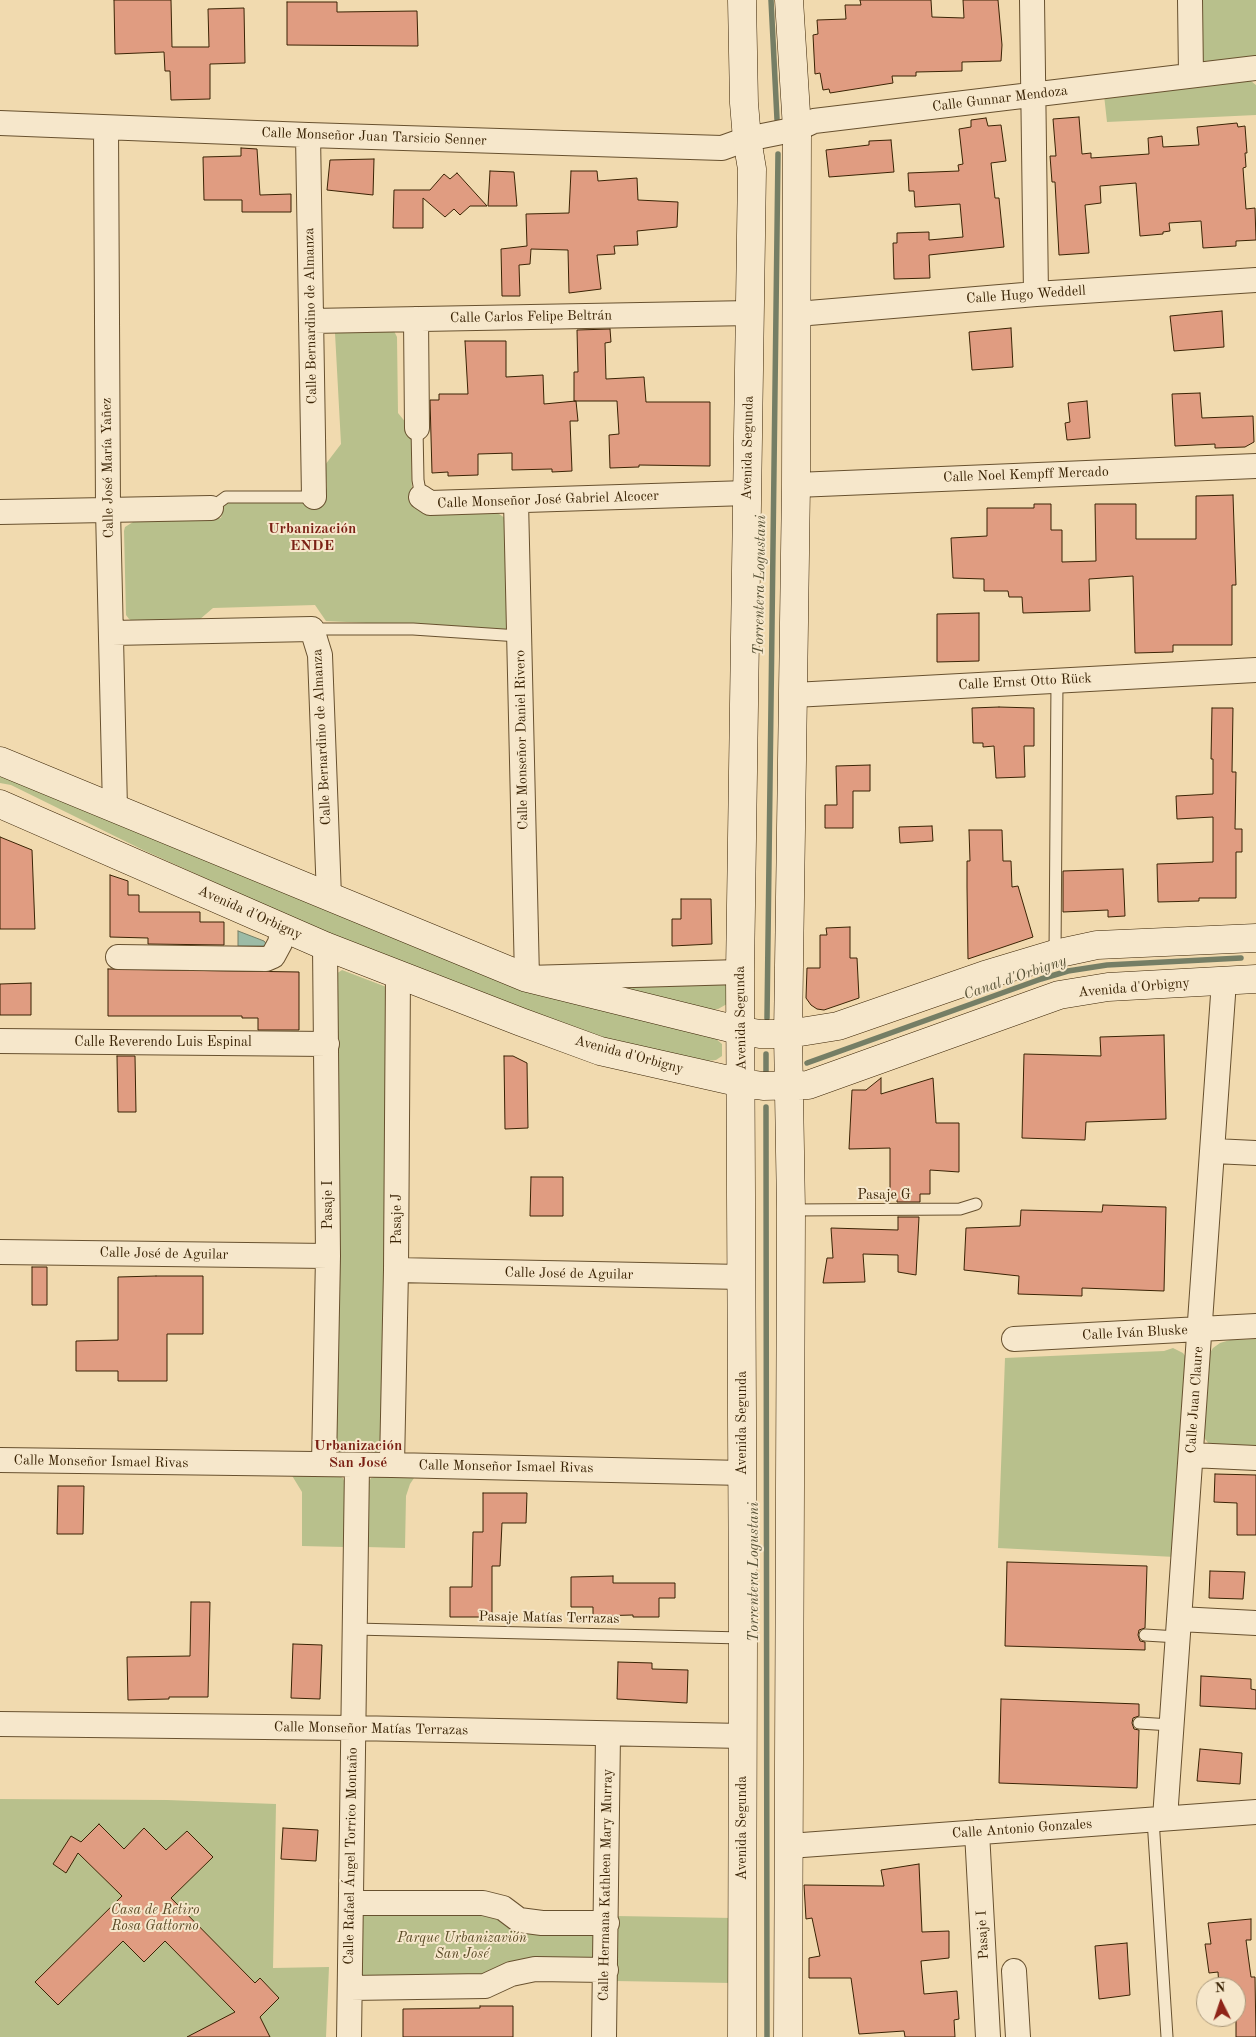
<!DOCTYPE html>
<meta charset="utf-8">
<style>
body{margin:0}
#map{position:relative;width:1256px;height:2037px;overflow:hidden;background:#f1daaf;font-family:"Old Standard TT",serif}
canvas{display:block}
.north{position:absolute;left:1196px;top:1977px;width:50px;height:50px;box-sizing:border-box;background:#f6e7cb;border:1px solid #ab997b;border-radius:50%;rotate:356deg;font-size:14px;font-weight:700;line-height:20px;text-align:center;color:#3a2304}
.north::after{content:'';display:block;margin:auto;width:18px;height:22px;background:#8f2418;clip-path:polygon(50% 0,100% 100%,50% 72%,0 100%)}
</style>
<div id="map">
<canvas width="1256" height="2037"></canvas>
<div class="north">N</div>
</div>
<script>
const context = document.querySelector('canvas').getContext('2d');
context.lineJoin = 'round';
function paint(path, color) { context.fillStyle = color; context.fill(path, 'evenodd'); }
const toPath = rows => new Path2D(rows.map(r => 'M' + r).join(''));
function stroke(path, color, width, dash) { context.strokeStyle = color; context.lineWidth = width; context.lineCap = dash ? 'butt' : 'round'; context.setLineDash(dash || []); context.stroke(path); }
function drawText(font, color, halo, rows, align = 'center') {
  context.font = font + ' "Old Standard TT",serif'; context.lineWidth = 4; context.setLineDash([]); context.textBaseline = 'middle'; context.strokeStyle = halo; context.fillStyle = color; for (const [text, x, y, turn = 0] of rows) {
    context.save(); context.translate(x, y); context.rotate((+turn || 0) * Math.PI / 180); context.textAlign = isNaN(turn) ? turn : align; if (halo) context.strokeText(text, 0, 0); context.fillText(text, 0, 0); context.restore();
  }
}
const green = toPath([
 [1198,0,1256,0,1256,58,1206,64,1201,60],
 [1247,78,1256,85,1256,115,1107,122,1104,95],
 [393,329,397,337,398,413,411,429,412,496,496,512,505,518,510,630,326,621,315,605,213,608,199,620,134,622,129,619,126,615,124,531,125,527,133,522,221,518,225,503,317,502,325,493,327,487,325,465,341,444,335,333,338,330],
 [0,769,410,945,499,980,715,1038,722,1044,722,1056,716,1060,699,1062,606,1042,329,934,143,850,11,785,0,783],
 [342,970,389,988,387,1266,381,1452,373,1457,341,1454,336,1448,336,974],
 [728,981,727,1004,718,1009,709,1010,622,989,630,984],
 [1256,1339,1256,1452,1220,1448,1209,1444,1205,1439,1204,1431,1208,1356,1213,1348,1220,1343,1230,1340],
 [1173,1348,1183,1353,1188,1360,1175,1557,998,1548,1005,1358,1164,1351],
 [291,1474,337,1475,343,1478,346,1486,345,1547,302,1546,302,1492],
 [381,1475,416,1475,410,1484,406,1496,405,1548,366,1547,367,1485,371,1478],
 [0,1799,167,1800,276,1804,273,1968,329,1967,326,2037,0,2037],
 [481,1910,591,1933,596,1941,594,1961,483,1981,363,1979,359,1973,361,1913],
 [616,1916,733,1918,732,1983,615,1981]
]);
const water = toPath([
 [238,931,264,941,268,946,238,946,238,931]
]);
const stream = toPath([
 [771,0,777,119],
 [767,1018,778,154],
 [807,1063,1041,979,1068,971,1107,965,1241,958],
 [766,1074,766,1054],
 [766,1107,767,2037]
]);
const building = toPath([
 [114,0,171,0,172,47,209,47,208,9,244,8,245,63,210,64,210,99,171,100,170,71,165,71,164,52,115,54,114,0],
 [860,0,931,0,932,17,964,18,963,0,998,0,1002,45,1001,61,962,62,962,71,916,72,916,76,892,76,893,83,830,93,829,89,823,90,820,73,815,74,813,35,818,34,817,20,846,19,845,5,861,5,860,0],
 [287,2,337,2,337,12,417,11,418,46,287,45,287,2],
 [1079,117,1082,154,1091,153,1091,158,1149,154,1148,138,1162,136,1163,147,1199,145,1197,127,1237,123,1238,127,1245,126,1247,153,1245,153,1246,167,1243,168,1246,209,1255,208,1256,240,1236,241,1236,246,1203,248,1201,221,1169,223,1170,231,1163,232,1163,234,1140,236,1136,183,1100,186,1101,203,1085,205,1089,253,1059,255,1055,182,1052,182,1050,156,1056,156,1053,119,1079,117],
 [986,118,988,126,1001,125,1006,161,991,163,995,198,999,198,1004,247,929,255,930,278,894,279,893,243,897,243,897,233,929,232,929,240,963,237,960,204,915,207,914,191,909,191,908,173,959,171,958,165,963,164,959,129,971,127,971,120,986,118],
 [891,140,894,172,829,177,826,150,869,145,869,141,891,140],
 [241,148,257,149,260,195,291,194,291,212,242,212,242,200,204,200,203,157,241,156,241,148],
 [374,159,373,195,327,190,330,160,374,159],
 [490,171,514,172,517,206,488,206,490,171],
 [571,171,597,171,598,181,637,178,638,200,678,202,677,227,637,231,638,245,614,246,615,254,597,255,601,289,569,293,568,250,531,249,530,264,519,265,520,296,502,296,501,249,527,246,526,214,569,213,571,171],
 [457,173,487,206,470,206,460,215,454,209,445,217,423,198,423,228,393,228,394,190,430,190,444,174,450,179,457,173],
 [1222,311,1224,347,1174,351,1170,316,1222,311],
 [1011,328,1013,367,972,370,969,332,1011,328],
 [610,329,611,342,605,343,606,379,644,377,646,402,710,402,710,466,639,465,639,467,610,468,609,435,619,434,617,401,574,401,574,372,578,372,577,330,610,329],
 [465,341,506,341,506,377,543,375,544,404,576,401,578,421,570,421,572,471,552,472,552,469,512,470,512,453,478,454,478,475,448,476,448,472,432,473,430,400,439,400,439,394,468,394,465,341],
 [1200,393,1202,418,1253,416,1254,442,1245,447,1215,448,1215,444,1175,446,1172,394,1200,393],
 [1087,401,1090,438,1067,440,1065,423,1070,422,1068,403,1087,401],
 [1233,495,1236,585,1232,585,1232,645,1173,645,1173,652,1135,653,1133,576,1089,579,1090,611,1023,613,1022,597,1009,597,1008,591,984,591,984,579,953,578,951,538,987,536,987,508,1034,508,1034,504,1051,504,1051,530,1062,530,1062,562,1096,561,1095,504,1136,504,1136,539,1196,539,1196,496,1233,495],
 [979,613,979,661,937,662,937,614,979,613],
 [999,707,1034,708,1034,746,1024,746,1025,777,996,778,994,746,983,747,983,743,973,743,972,708,999,707],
 [1212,708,1233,708,1232,772,1236,772,1235,829,1242,829,1242,852,1236,852,1236,898,1199,898,1199,901,1158,902,1157,864,1213,862,1213,817,1177,819,1176,796,1213,794,1213,759,1211,759,1212,708],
 [870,765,870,791,853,791,853,828,825,828,825,805,837,805,836,766,870,765],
 [932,826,933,841,900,843,899,827,932,826],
 [969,830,1002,830,1003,861,1011,861,1012,887,1018,886,1033,937,968,959,967,887,967,861,970,861,969,830],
 [0,837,32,850,35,929,0,929,0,837],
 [1123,869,1125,916,1108,917,1108,910,1063,912,1063,871,1123,869],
 [110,875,128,881,128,895,139,895,139,912,200,912,200,922,224,922,224,945,148,944,148,938,110,937,110,875],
 [681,899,711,899,712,944,672,946,672,919,681,919,681,899],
 [850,927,850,958,857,958,859,998,824,1010,817,1009,811,1005,806,998,807,968,820,968,820,935,827,935,826,928,850,927],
 [108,969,299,972,299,1030,258,1030,258,1018,242,1018,242,1016,108,1016,108,969],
 [31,983,31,1015,0,1015,0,984,31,983],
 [1164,1035,1166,1119,1086,1122,1085,1140,1022,1138,1024,1054,1101,1056,1100,1037,1164,1035],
 [117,1056,135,1056,136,1112,118,1112,117,1056],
 [504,1056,513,1056,527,1063,528,1128,505,1129,504,1056],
 [881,1078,881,1094,933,1078,936,1123,959,1123,959,1172,930,1170,930,1194,920,1194,920,1202,897,1202,897,1194,890,1194,890,1148,849,1149,852,1090,866,1090,881,1078],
 [531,1177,563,1177,563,1216,530,1216,531,1177],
 [1103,1205,1166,1207,1164,1291,1082,1288,1082,1296,1018,1294,1019,1276,964,1270,966,1228,1020,1226,1021,1210,1102,1212,1103,1205],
 [898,1217,919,1217,916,1275,898,1272,898,1255,863,1254,865,1282,823,1283,827,1258,833,1258,831,1228,898,1230,898,1217],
 [32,1267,47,1267,47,1305,32,1305,32,1267],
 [156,1276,203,1276,203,1334,167,1334,167,1381,118,1381,118,1371,76,1371,76,1341,118,1340,118,1277,156,1276],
 [1215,1474,1256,1475,1256,1535,1237,1535,1237,1503,1214,1502,1215,1474],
 [58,1486,84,1486,83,1534,57,1534,58,1486],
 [483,1493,527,1493,526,1523,502,1523,500,1566,492,1566,492,1617,450,1617,450,1587,472,1587,473,1532,483,1532,483,1493],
 [1007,1562,1147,1566,1145,1628,1139,1630,1138,1635,1140,1641,1145,1642,1145,1650,1005,1646,1007,1562],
 [1210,1571,1245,1572,1243,1599,1209,1598,1210,1571],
 [613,1576,613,1583,675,1583,675,1598,659,1598,659,1617,633,1617,633,1615,593,1616,593,1607,571,1607,571,1577,613,1576],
 [191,1602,210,1602,208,1697,169,1697,169,1699,128,1700,127,1657,190,1656,191,1602],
 [293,1644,322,1645,320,1699,291,1698,293,1644],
 [618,1662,652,1663,652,1669,688,1670,687,1703,617,1699,618,1662],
 [1201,1676,1251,1679,1251,1689,1256,1690,1256,1709,1200,1706,1201,1676],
 [1001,1699,1139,1704,1139,1716,1133,1718,1132,1723,1134,1729,1139,1730,1137,1788,999,1783,1001,1699],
 [1200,1749,1242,1753,1240,1784,1197,1781,1200,1749],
 [99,1824,124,1849,144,1828,166,1850,187,1831,213,1857,171,1898,255,1983,260,1978,279,1998,260,2017,270,2037,187,2037,235,2012,165,1941,144,1962,123,1941,58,2005,35,1982,122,1896,78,1853,66,1873,53,1864,71,1836,81,1842,99,1824],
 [283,1828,318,1830,316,1861,281,1859,283,1828],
 [919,1864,922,1932,949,1931,949,1958,921,1961,924,1994,957,1991,959,2019,954,2020,955,2037,905,2037,904,2031,859,2034,851,1978,809,1978,809,1958,820,1956,812,1918,806,1919,804,1885,884,1886,881,1870,919,1864],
 [1251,1919,1251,1940,1246,1940,1251,1977,1255,1977,1256,2037,1236,2037,1236,1987,1219,1987,1218,1972,1209,1973,1205,1944,1211,1944,1208,1923,1251,1919],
 [1127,1943,1130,1995,1099,1999,1095,1946,1127,1943],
 [480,2006,513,2006,513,2037,403,2037,403,2009,480,2008,480,2006]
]);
const lane = toPath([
 [417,428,418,480,421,497],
 [211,508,226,497,314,497],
 [312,629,413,629,519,636],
 [1055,954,1057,681],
 [791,1210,960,1209,976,1204],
 [354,1629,743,1638],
 [1145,1635,1178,1637],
 [1139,1723,1171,1725],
 [1153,1819,1167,2037]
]);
const street = toPath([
 [1032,0,1036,294],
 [1190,0,1191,75],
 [0,123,308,135,722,148,747,139,797,129,814,121,1256,68],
 [106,128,108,510,115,809],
 [308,135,314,497],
 [797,314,1036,294,1256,280],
 [416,319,417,428],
 [311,321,751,313],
 [796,485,1256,466],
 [421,497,430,503,747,493],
 [516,501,527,978,740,972],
 [0,512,211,508],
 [112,633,312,629,320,655,329,897],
 [794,695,1256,670],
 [118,957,266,959,273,956,280,943,283,927],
 [0,1041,327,1044],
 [1214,1151,1256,1153],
 [0,1252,328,1256],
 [396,1270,742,1277],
 [1014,1339,1256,1326],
 [1191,1455,1256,1458],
 [0,1460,392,1465,743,1473],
 [324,1464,328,1256,325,946],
 [392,1465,396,1270,398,974],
 [1179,1619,1256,1623],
 [0,1724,352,1728,743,1736],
 [1165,1818,1224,981],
 [977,1832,988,2037],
 [789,1846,1256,1812],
 [352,1903,483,1903,503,1908,519,1920,542,1923,607,1923],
 [1014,1971,1018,2037],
 [350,1988,485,1986,511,1974,535,1969,606,1970],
 [349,2037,357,1465],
 [604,2037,608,1734]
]);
const secondary = toPath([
 [742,0,744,103,747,139,752,169,740,972,743,1638,742,2037],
 [0,761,527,978,742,1031,760,1034,788,1034,838,1026,985,975,1055,954,1097,945,1256,938],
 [0,804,325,946,521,1022,600,1051,742,1083,763,1086,808,1085,1059,995,1108,987,1256,979],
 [788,2037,791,1210,788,1034,796,485,797,129,789,0]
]);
const streetNames = [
 ["Calle Gunnar Mendoza",1000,99,-7],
 ["Calle Monseñor Juan Tarsicio Senner",374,137,2],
 ["Calle Hugo Weddell",1026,295,-4],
 ["Calle Bernardino de Almanza",311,316,-91],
 ["Calle Carlos Felipe Beltrán",531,317,-1],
 ["Avenida Segunda",748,448,-89],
 ["Calle José María Yañez",108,468,-91],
 ["Calle Noel Kempff Mercado",1026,475,-2],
 ["Calle Monseñor José Gabriel Alcocer",548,500,-2],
 ["Calle Ernst Otto Rück",1025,682,-3],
 ["Calle Bernardino de Almanza",322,737,-93],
 ["Calle Monseñor Daniel Rivero",522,740,-91],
 ["Avenida d'Orbigny",250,913,24],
 ["Avenida d'Orbigny",1134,988,-5],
 ["Avenida Segunda",741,1018,-91],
 ["Calle Reverendo Luis Espinal",163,1042],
 ["Avenida d'Orbigny",629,1055,15],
 ["Pasaje G",884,1195],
 ["Pasaje I",328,1205,-90],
 ["Pasaje J",397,1219,-90],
 ["Calle José de Aguilar",164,1254,1],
 ["Calle José de Aguilar",569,1274,1],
 ["Calle Iván Bluske",1135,1333,-3],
 ["Calle Juan Claure",1195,1400,-86],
 ["Avenida Segunda",742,1423,-90],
 ["Calle Monseñor Ismael Rivas",101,1462,1],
 ["Calle Monseñor Ismael Rivas",506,1467,1],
 ["Pasaje Matías Terrazas",549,1618,1],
 ["Calle Monseñor Matías Terrazas",371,1729,1],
 ["Avenida Segunda",742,1828,-90],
 ["Calle Antonio Gonzales",1022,1829,-4],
 ["Calle Rafael Ángel Torrico Montaño",351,1856,-89],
 ["Calle Hermana Kathleen Mary Murray",606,1885,-89],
 ["Pasaje I",983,1935,-93]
];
const parkNames = [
 ["Casa de Retiro",155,1910],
 ["Rosa Gattorno",155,1926],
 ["Parque Urbanizavión",462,1938],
 ["San José",462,1954]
];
const neighbourhoodNames = [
 ["Urbanización",312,529],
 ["ENDE",312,546],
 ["Urbanización",358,1446],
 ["San José",358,1463]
];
const waterNames = [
 ["Torrentera Logustani",760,585,-89],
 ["Canal d'Orbigny",1015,978,-19],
 ["Torrentera Logustani",754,1572,-90]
];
paint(green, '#b8c08c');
paint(water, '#9cbba6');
stroke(water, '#757e65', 1);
stroke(stream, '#757e65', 5.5);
paint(building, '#e09c81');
stroke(building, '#3a2304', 1);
stroke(lane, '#68512f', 13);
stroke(street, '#68512f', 26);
stroke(secondary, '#3a2304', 29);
stroke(lane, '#f6e7cb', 11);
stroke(street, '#f6e7cb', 24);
stroke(secondary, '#f6e7cb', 28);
drawText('14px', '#3a2304', '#f6e7cb', streetNames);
drawText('italic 14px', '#5a4a26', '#f6e7cb', parkNames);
drawText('bold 15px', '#7a1f14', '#f6e7cb', neighbourhoodNames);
drawText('italic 15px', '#575135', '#f6e7cb', waterNames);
</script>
